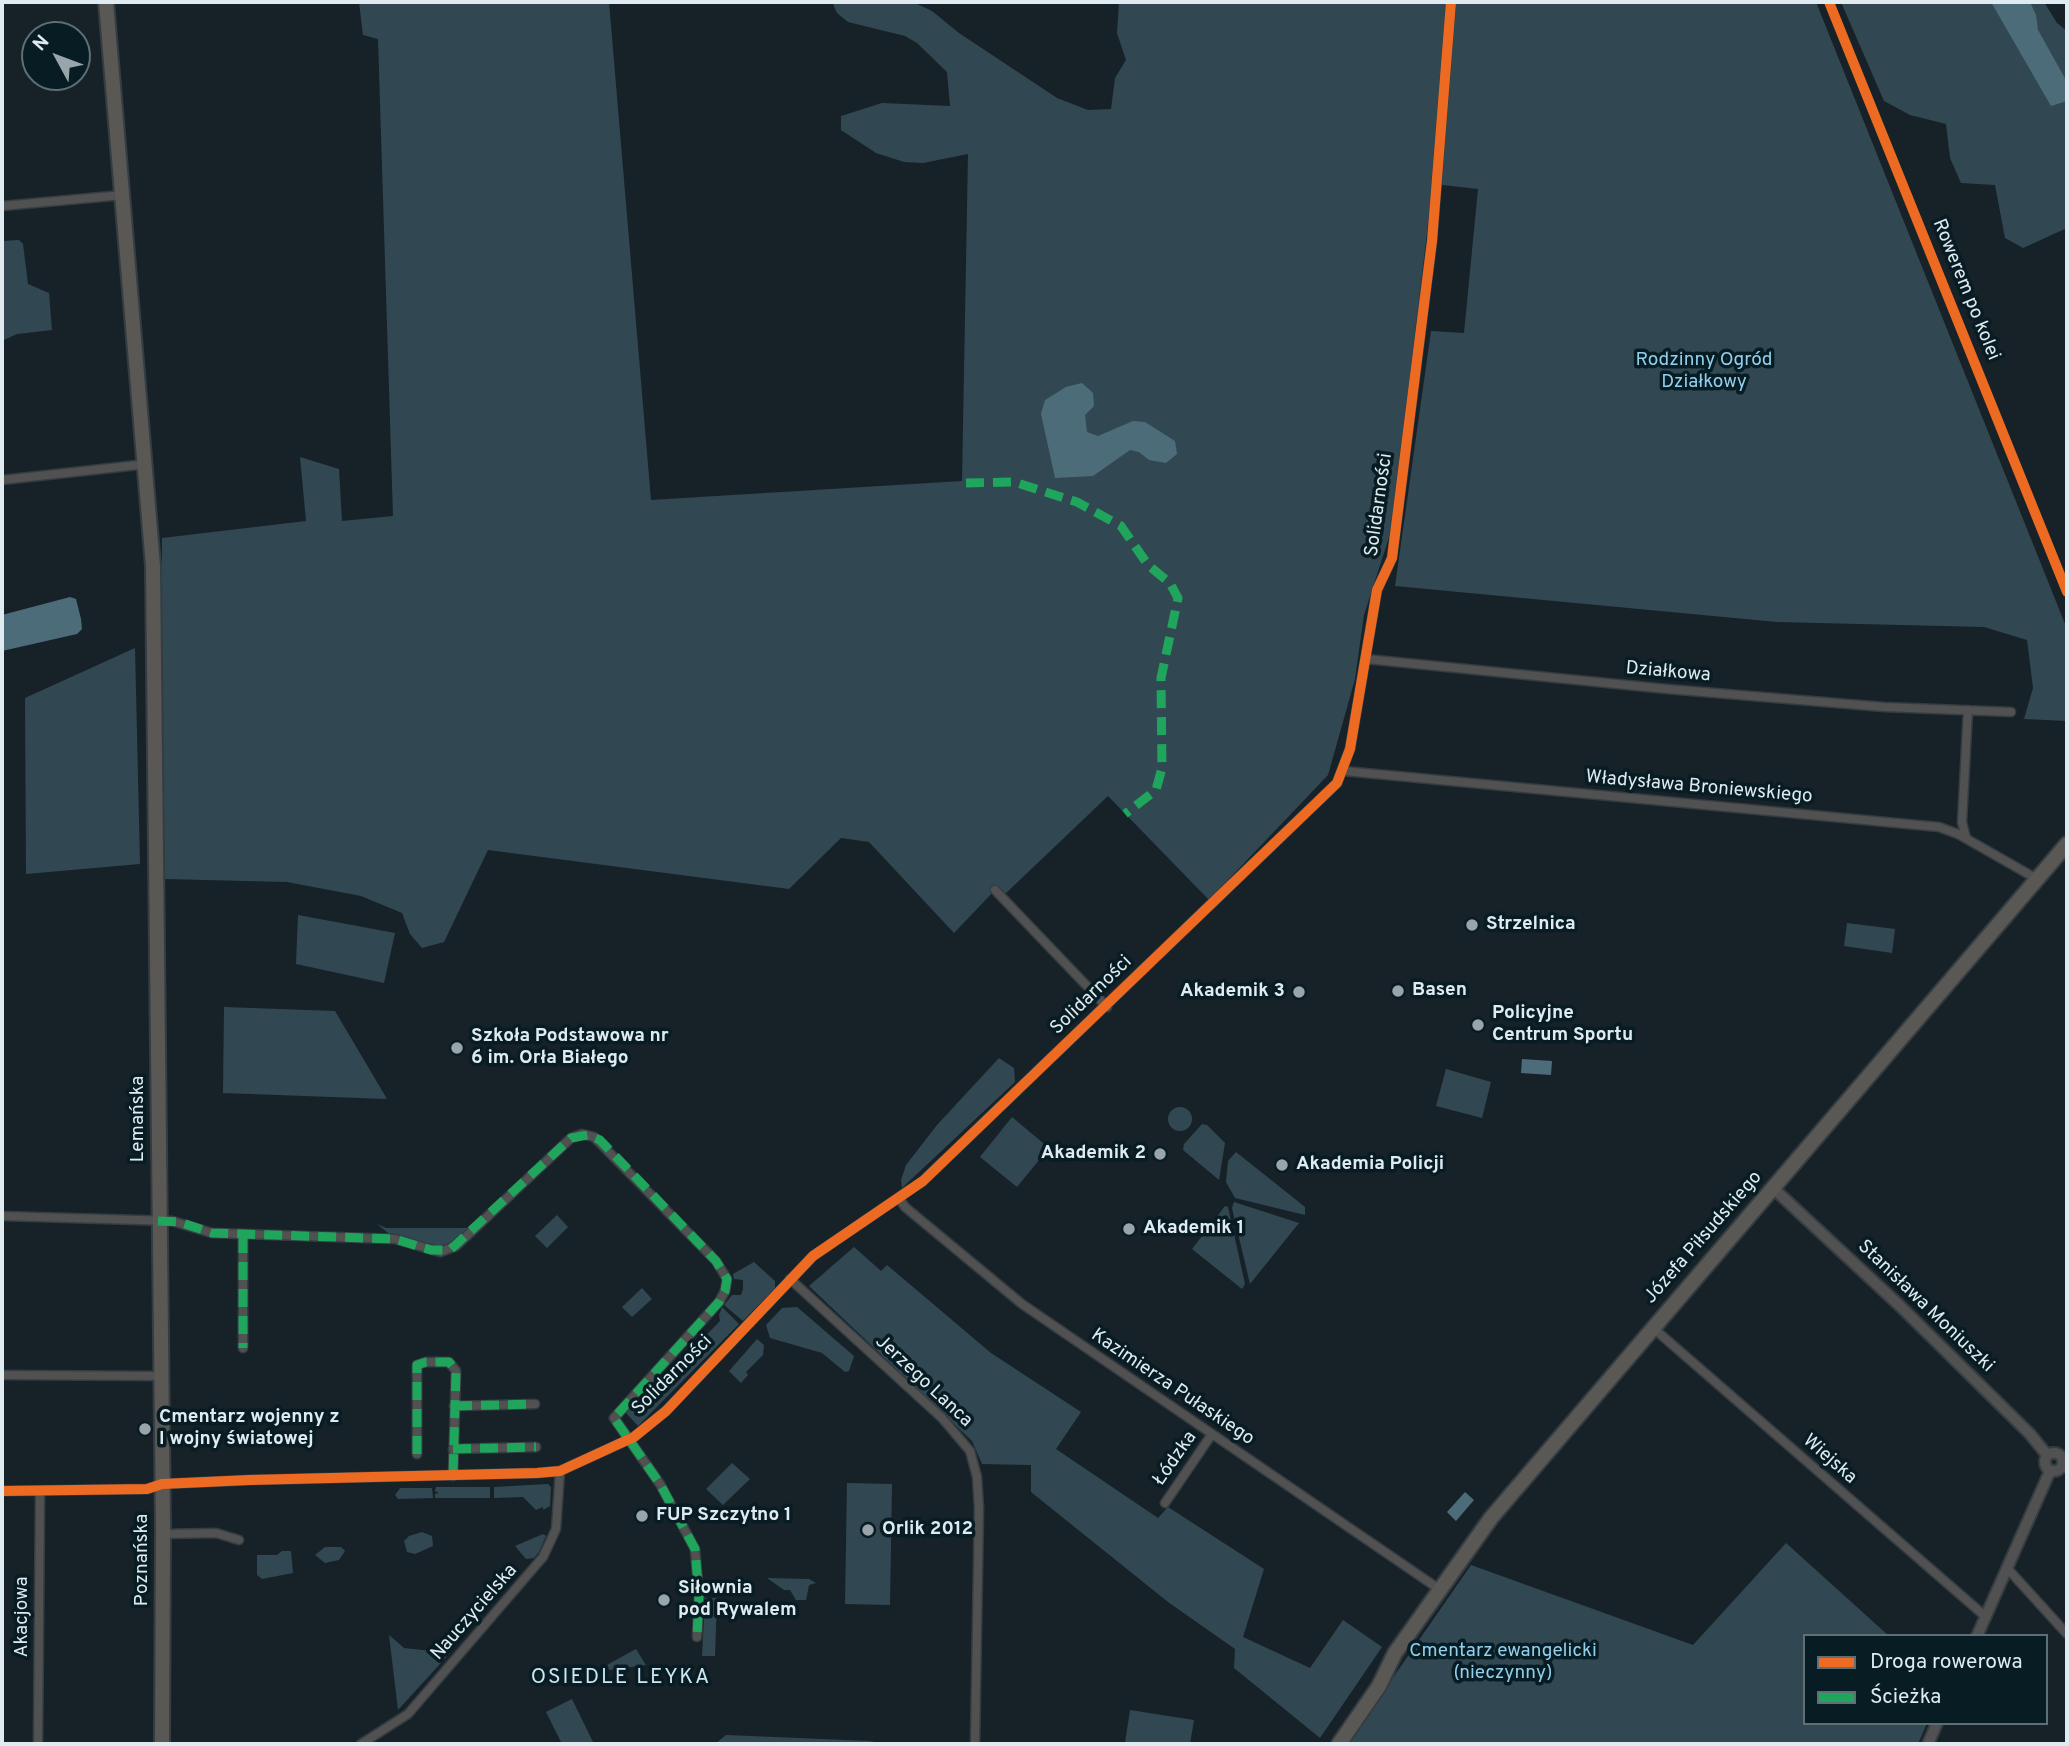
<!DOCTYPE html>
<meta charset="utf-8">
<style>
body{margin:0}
#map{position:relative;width:2069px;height:1746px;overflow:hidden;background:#172228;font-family:Overpass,sans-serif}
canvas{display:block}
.frame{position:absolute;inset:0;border:4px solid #dfebf1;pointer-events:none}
.legend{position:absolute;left:1803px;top:1634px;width:245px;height:91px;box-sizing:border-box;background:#081c24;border:2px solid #5e6f76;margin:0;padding:9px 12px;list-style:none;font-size:21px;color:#dfebf1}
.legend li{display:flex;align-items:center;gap:14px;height:35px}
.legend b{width:35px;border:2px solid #5e6f76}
.north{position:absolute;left:21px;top:21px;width:70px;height:70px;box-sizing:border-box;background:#081c24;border:2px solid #5e6f76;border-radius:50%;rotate:311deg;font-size:19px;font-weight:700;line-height:28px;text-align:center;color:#dfebf1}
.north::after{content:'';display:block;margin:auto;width:24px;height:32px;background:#99a5ab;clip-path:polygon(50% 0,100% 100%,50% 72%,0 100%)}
</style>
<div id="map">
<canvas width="2069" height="1746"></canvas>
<div class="frame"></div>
<ul class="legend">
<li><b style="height:9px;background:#ed6a23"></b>Droga rowerowa</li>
<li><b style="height:9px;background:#20a55d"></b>Ścieżka</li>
</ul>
<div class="north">N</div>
</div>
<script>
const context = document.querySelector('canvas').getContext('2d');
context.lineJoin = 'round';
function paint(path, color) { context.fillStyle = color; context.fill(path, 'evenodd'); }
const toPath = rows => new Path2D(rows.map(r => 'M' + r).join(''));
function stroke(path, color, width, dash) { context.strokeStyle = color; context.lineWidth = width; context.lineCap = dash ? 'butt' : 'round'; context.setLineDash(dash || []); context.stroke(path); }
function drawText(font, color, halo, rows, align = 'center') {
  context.font = font + ' Overpass,sans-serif'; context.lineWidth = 7; context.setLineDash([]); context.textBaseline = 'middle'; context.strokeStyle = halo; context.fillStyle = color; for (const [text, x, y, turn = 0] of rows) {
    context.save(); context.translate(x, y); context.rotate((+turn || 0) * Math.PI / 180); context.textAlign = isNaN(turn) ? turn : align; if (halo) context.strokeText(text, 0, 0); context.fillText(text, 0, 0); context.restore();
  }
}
const green = toPath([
 [359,2,609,2,651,500,962,481,968,154,923,163,904,162,876,153,841,130,841,116,882,103,950,106,947,72,917,43,905,36,848,22,837,13,832,2,913,2,932,11,959,33,1057,98,1088,110,1111,109,1115,78,1126,60,1117,33,1119,2,1816,2,2067,629,2067,721,2024,719,2033,688,2027,640,1984,627,1777,622,1395,586,1431,331,1464,333,1478,189,1443,185,1432,190,1392,528,1364,615,1355,679,1328,775,1209,900,1108,796,1005,894,998,887,954,933,869,842,841,838,789,889,488,850,444,942,422,948,410,934,402,913,361,896,287,882,165,879,161,837,162,538,306,521,300,457,339,469,342,521,393,516,378,39,363,35],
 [1841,2,2044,2,2057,23,2067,31,2067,228,2023,248,2005,238,1995,185,1961,183,1950,158,1946,124,1910,115,1884,101],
 [19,240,23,244,28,284,49,293,52,330,17,334,2,341,2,241],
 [135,648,140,864,26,874,25,698],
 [298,915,395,933,384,983,296,964],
 [1847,923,1895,929,1892,953,1844,946],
 [224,1007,335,1011,387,1099,223,1093],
 [999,1058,1014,1068,1015,1082,902,1188,901,1180,906,1165,937,1125],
 [1446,1069,1491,1082,1482,1118,1436,1106],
 '1168 1119a12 12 0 1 1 24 0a12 12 0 1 1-24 0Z',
 [1012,1117,1049,1148,1017,1187,980,1157],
 [1202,1124,1207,1125,1225,1143,1219,1180,1183,1150,1184,1144],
 [1236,1152,1305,1207,1305,1215,1235,1198,1226,1182,1228,1161],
 [1234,1202,1299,1223,1250,1284,1232,1208],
 [1225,1206,1228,1207,1245,1284,1242,1289,1192,1249],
 [557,1215,568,1227,547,1248,535,1236],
 [377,1224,386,1228,468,1228,450,1243,439,1246,388,1233],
 [854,1247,881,1271,887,1265,991,1353,1081,1412,1056,1449,1158,1518,1168,1507,1264,1569,1243,1637,1310,1668,1343,1620,1382,1647,1320,1738,1234,1668,1235,1649,1168,1602,1031,1492,1031,1465,982,1464,972,1441,809,1286],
 [754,1262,775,1281,775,1288,743,1321,724,1305,732,1295,741,1295,743,1289,743,1280,734,1279,733,1274],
 [642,1288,652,1299,632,1317,622,1307],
 [722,1307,739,1324,638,1426,625,1412,636,1403,639,1405,720,1321,719,1315],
 [797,1307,854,1356,849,1371,845,1372,822,1353,770,1338,766,1325,782,1308],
 [757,1339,764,1345,763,1355,746,1372,748,1375,741,1383,729,1371],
 [732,1463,750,1479,723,1505,706,1489],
 [847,1483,892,1484,890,1605,845,1604],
 [548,1484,551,1487,550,1506,543,1510,543,1507,536,1510,523,1497,494,1498,494,1487],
 [436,1487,490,1487,490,1498,435,1498,435,1494,439,1493,435,1491],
 [400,1488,432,1488,433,1498,398,1499,395,1495],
 [422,1532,432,1536,433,1546,415,1554,407,1552,404,1541,409,1536],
 [543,1534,546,1536,539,1552,534,1558,526,1559,515,1546],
 [1786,1543,1889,1636,1805,1636,1805,1723,1927,1723,1918,1744,1347,1744,1471,1565,1693,1645],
 [325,1547,341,1547,345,1551,339,1560,325,1563,315,1555],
 [282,1551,291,1551,293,1573,262,1579,257,1575,257,1555,277,1555],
 [767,1578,809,1579,816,1583,809,1585,806,1600,796,1600,790,1590,784,1590],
 [705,1598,717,1598,715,1656,702,1656],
 [389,1635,404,1648,450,1653,398,1710],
 [636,1649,646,1665,609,1670,607,1665],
 [572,1699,594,1744,562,1744,546,1712],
 [1130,1710,1194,1720,1190,1744,1125,1743],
 [726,1735,870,1741,883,1744,715,1744]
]);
const water = toPath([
 [1991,2,2030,2,2036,15,2038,30,2067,82,2067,101,2051,106],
 [1082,383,1093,393,1094,406,1085,415,1087,432,1098,436,1133,421,1145,422,1175,441,1177,454,1166,463,1149,460,1139,452,1130,450,1093,476,1055,478,1041,414,1045,400,1066,387],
 [70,597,76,599,81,619,82,629,77,634,2,651,2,615],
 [1522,1059,1552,1061,1551,1075,1521,1073],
 [1465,1492,1474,1500,1456,1521,1447,1512]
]);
const minor = toPath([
 [2,206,123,195],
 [2,480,147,464],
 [1366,659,1667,689,1884,707,2011,712],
 [1344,771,1939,827,1958,834,2037,879],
 [1966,838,1962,822,1968,710],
 [995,890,1107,1007],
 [899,1198,905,1207,1022,1304,1439,1589],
 [2,1216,172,1221,212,1233,395,1239,440,1252,456,1246,571,1138,582,1134,594,1137,716,1261,727,1279,725,1291,719,1302,614,1418,660,1484,695,1549,699,1596,697,1637],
 [243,1235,243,1348],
 [790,1279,942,1418,970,1451,977,1477,979,1508,975,1744],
 [1652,1327,1986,1617],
 [2,1375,161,1376],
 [454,1406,535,1404],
 [453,1449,536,1447],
 [417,1454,417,1365,426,1362,449,1362,456,1371,453,1476],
 [2062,1466,2067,1469],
 [2,1491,147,1489,162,1484,249,1480,537,1473,560,1471,634,1437,666,1411,813,1256,923,1181,1337,783,1350,749,1377,590,1392,558,1432,241,1451,2],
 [1165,1503,1212,1434],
 [163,1534,216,1533,239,1540],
 [2007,1568,2067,1634],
 [38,1744,40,1491],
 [361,1744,408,1714,543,1557,556,1529,560,1471]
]);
const tertiary = toPath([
 [1773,1188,1899,1305,2030,1434,2047,1455],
 '2045 1462a9 9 0 1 1 18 0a9 9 0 1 1-18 0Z',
 [1977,1636,2050,1471],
 [1928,1744,1937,1723]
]);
const primary = toPath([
 [106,2,153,566,163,1529,162,1744],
 [1339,1744,1379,1686,1395,1653,1491,1518,2067,844]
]);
const quiet = toPath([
 [966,483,1014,482,1077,502,1121,526,1148,565,1170,583,1178,598,1161,678,1162,768,1156,790,1125,814],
 [158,1221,179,1222,212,1233,395,1239,431,1250,450,1250,571,1138,588,1135,600,1140,716,1261,727,1279,725,1291,719,1302,614,1418,660,1484,695,1549,699,1596,697,1637],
 [243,1235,243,1348],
 [454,1406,535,1404],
 [453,1449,536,1447],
 [417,1454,417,1365,426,1362,449,1362,456,1371,453,1476]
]);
const cycleway = toPath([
 [1829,2,2067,592],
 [2,1491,147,1489,162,1484,249,1480,537,1473,560,1471,634,1437,666,1411,813,1256,923,1181,1337,783,1350,749,1377,590,1392,558,1432,241,1451,2]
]);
const markers = [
 [1472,925,7,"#99a5ab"],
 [1398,991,7,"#99a5ab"],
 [1299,992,7,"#99a5ab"],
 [1478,1025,7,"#99a5ab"],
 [457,1048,7,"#99a5ab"],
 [1160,1154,7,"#99a5ab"],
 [1282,1165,7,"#99a5ab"],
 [1129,1229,7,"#99a5ab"],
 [145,1429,7,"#99a5ab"],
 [642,1516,7,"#99a5ab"],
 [868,1530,7,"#99a5ab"],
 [664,1600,7,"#99a5ab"]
];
const streetNames = [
 ["Rowerem po kolei",1965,290,68],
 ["Solidarności",1380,505,-82],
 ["Działkowa",1668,673,5],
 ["Władysława Broniewskiego",1699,788,5],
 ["Solidarności",1092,996,-44],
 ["Lemańska",139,1119,-90],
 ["Józefa Piłsudskiego",1704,1238,-49],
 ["Stanisława Moniuszki",1925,1307,44],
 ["Solidarności",673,1376,-45],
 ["Jerzego Lanca",923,1382,43],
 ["Kazimierza Pułaskiego",1172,1388,34],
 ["Łódzka",1176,1459,-55],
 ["Wiejska",1829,1460,41],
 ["Poznańska",143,1560,-90],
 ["Nauczycielska",475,1613,-49],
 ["Akacjowa",23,1617,-90]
];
const parkNames = [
 ["Rodzinny Ogród",1704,361],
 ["Działkowy",1704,383],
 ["Cmentarz ewangelicki",1503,1652],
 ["(nieczynny)",1503,1674]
];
const poiNames = [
 ["Strzelnica",1486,925],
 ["Basen",1412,991],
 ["Akademik 3",1285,992,"right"],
 ["Policyjne",1492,1014],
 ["Centrum Sportu",1492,1036],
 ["Szkoła Podstawowa nr",471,1037],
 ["6 im. Orła Białego",471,1059],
 ["Akademik 2",1146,1154,"right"],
 ["Akademia Policji",1296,1165],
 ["Akademik 1",1143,1229],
 ["Cmentarz wojenny z",159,1418],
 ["I wojny światowej",159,1440],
 ["FUP Szczytno 1",656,1516],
 ["Orlik 2012",882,1530],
 ["Siłownia",678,1589],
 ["pod Rywalem",678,1611]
];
const neighbourhoodNames = [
 ["OSIEDLE LEYKA",621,1679]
];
paint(green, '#314853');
paint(water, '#4d6c7a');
stroke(minor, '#353d42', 11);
stroke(tertiary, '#353d42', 14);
stroke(primary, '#353d42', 18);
stroke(minor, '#505150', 8);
stroke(tertiary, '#505150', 10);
stroke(primary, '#595854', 14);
stroke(quiet, '#20a55d', 9, [18, 9]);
stroke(cycleway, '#ed6a23', 10);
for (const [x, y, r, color] of markers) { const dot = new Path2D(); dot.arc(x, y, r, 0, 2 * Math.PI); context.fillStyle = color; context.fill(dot); stroke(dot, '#081c24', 2.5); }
drawText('19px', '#dfebf1', '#081c24', streetNames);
drawText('19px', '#92cfec', '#081c24', parkNames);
drawText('bold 19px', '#dfebf1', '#081c24', poiNames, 'left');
context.letterSpacing = '2px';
drawText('21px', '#cde6f2', '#081c24', neighbourhoodNames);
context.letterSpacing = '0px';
</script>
